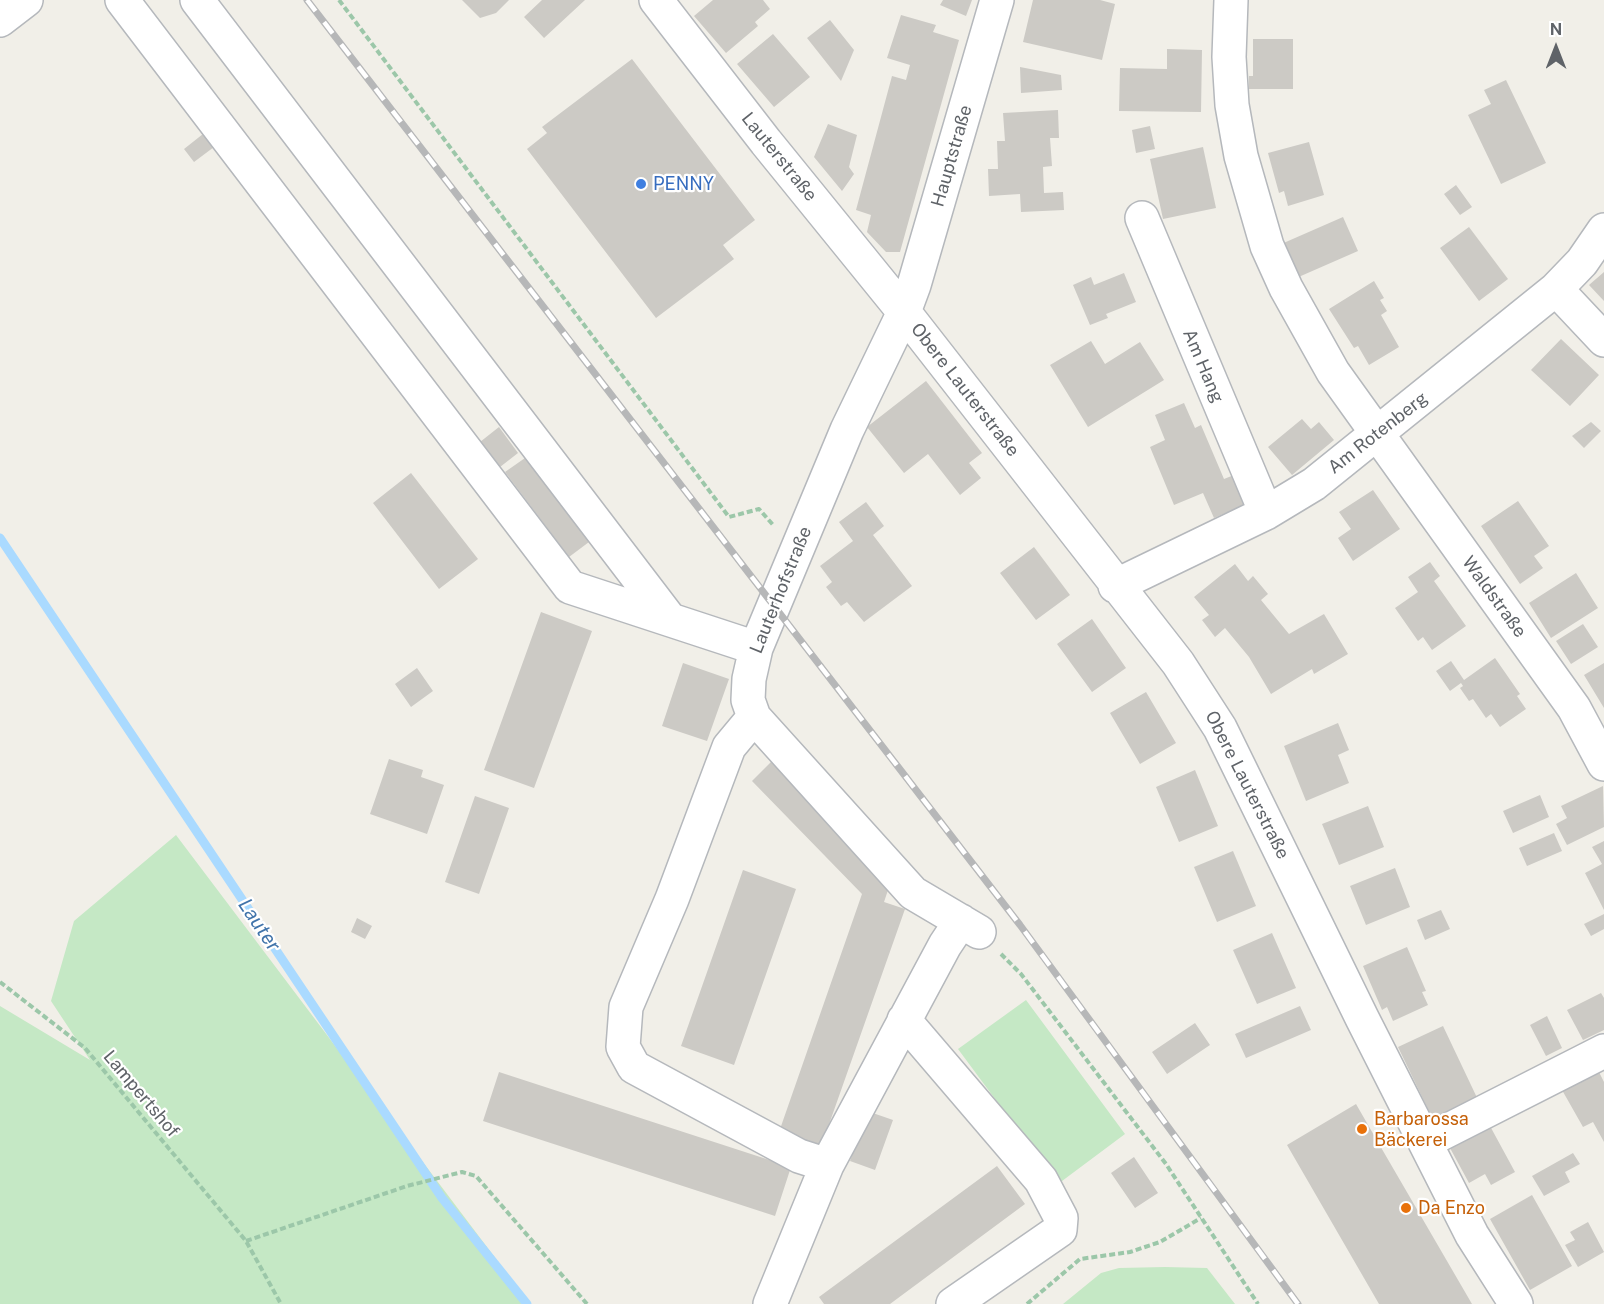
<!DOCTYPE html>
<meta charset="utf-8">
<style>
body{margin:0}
#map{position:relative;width:1604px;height:1304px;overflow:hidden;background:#f1efe8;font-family:"Public Sans",sans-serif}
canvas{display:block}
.north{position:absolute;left:1526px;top:18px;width:60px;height:60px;-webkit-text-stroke:4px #fff;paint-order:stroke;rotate:0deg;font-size:16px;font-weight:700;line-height:24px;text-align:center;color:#5f6368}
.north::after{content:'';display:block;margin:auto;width:21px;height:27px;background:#5f6368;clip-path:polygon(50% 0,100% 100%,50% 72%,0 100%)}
</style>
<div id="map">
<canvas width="1604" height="1304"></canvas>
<div class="north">N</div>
</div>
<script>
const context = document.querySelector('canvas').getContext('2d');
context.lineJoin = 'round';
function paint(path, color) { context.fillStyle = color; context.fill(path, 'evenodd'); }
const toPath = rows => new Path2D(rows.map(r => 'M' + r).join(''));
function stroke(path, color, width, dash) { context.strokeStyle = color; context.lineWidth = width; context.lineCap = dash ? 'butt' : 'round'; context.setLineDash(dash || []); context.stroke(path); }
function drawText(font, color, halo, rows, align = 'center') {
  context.font = font + ' "Public Sans",sans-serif'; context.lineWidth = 4.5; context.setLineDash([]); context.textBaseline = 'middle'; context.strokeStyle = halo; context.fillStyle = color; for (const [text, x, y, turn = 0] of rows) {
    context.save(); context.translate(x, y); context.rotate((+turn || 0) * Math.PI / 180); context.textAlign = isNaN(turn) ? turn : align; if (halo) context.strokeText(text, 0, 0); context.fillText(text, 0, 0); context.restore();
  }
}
const green = toPath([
 [176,835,530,1304,0,1304,0,1006,90,1060,51,1001,74,921],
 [1026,1000,1125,1134,1058,1184,958,1049],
 [1165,1267,1207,1268,1235,1304,1063,1304,1101,1273,1119,1268]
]);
const stream = toPath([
 [0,538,442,1198,527,1304]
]);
const building = toPath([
 [462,0,509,0,496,13,480,18],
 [542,0,585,0,544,38,524,17],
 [713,0,763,0,770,9,755,22,758,26,726,53,694,16],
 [943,0,972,0,966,16,940,5],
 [1033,0,1100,0,1115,4,1102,60,1023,42],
 [901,15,936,25,933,32,959,40,900,252,886,252,867,232,871,215,856,210,892,76,906,80,910,65,887,58],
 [830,20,854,50,841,81,807,38],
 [773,34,810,77,774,107,737,64],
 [1253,39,1293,39,1293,89,1249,89,1249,76,1253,76],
 [1167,49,1202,50,1201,112,1119,111,1120,68,1167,69],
 [632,59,755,220,723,245,734,259,656,318,527,149,547,133,542,127],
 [1020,67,1061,75,1062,90,1021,93],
 [1506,80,1546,163,1501,184,1468,115,1491,104,1484,90],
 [1058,110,1059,138,1050,138,1052,166,1043,167,1044,193,1063,192,1064,210,1021,212,1020,194,989,196,988,169,998,169,997,141,1005,141,1003,113],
 [828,124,857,135,849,167,854,174,842,191,814,157],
 [1150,126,1155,149,1136,153,1132,130],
 [203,134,214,147,194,162,184,149],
 [1309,142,1324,195,1288,206,1284,191,1279,193,1268,153],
 [1203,147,1216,208,1163,219,1150,159],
 [1456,185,1472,207,1460,215,1444,194],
 [1343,217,1358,251,1294,279,1279,245],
 [1469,227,1508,279,1479,301,1440,248],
 [1604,272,1604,301,1589,285],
 [1124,273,1136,302,1106,314,1108,318,1090,325,1073,285,1091,277,1094,285],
 [1374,281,1384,298,1380,300,1387,311,1381,315,1399,347,1369,365,1358,346,1354,348,1329,309],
 [1561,339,1599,375,1570,406,1531,370],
 [1091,341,1105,364,1140,342,1164,380,1088,427,1050,365],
 [926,381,982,453,969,463,981,478,960,495,928,454,904,473,867,427],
 [1184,403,1195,428,1201,425,1224,479,1234,475,1246,504,1214,518,1203,493,1174,505,1150,447,1165,440,1155,415],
 [1302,419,1311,429,1319,422,1334,440,1292,475,1268,447],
 [1591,422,1601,431,1584,448,1572,436],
 [499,427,518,453,500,467,480,442],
 [525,458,589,542,569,557,505,472],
 [411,473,478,559,439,589,373,503],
 [1373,490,1400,529,1353,561,1338,538,1351,529,1339,512],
 [1518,501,1549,546,1534,556,1543,568,1520,584,1481,526],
 [866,502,884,526,873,535,912,586,864,622,847,602,841,606,826,587,832,582,820,566,853,541,839,522],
 [1034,547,1070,595,1036,620,1000,573],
 [1430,562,1440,576,1434,581,1466,626,1432,650,1423,637,1418,641,1395,608,1418,592,1408,577],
 [1235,564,1248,581,1253,576,1268,594,1261,600,1289,634,1324,614,1348,654,1314,674,1312,669,1271,694,1249,657,1225,628,1215,637,1202,620,1209,615,1194,597],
 [1576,573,1598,608,1551,638,1529,603],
 [541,612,592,631,534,788,484,770],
 [1092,619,1126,668,1092,692,1057,644],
 [1583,624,1598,647,1571,664,1556,641],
 [1495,658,1520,694,1517,696,1526,709,1500,727,1491,714,1486,718,1473,699,1469,701,1460,688,1463,686,1461,683,1450,691,1436,671,1451,661,1464,680],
 [683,663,729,679,707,741,662,726],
 [1604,663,1604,708,1584,675],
 [417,668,433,691,411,707,395,684],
 [1146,692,1176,743,1140,764,1110,713],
 [1338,723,1349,750,1338,755,1349,783,1306,801,1284,746],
 [389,759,423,770,421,777,444,785,427,834,370,814],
 [773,760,890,884,884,902,905,909,821,1147,779,1132,862,894,752,781],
 [1195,770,1218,826,1179,842,1156,787],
 [1603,786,1604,827,1567,845,1556,824,1567,818,1561,806],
 [1540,795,1549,817,1513,833,1503,811],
 [475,796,509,808,479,894,445,882],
 [1368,806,1384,847,1339,865,1322,824],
 [1554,833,1562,851,1527,866,1519,848],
 [1604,841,1604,910,1585,873,1602,864,1592,847],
 [1233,851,1256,906,1217,922,1194,867],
 [1395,868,1410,907,1366,925,1350,886],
 [743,870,796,889,734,1065,681,1046],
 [1441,910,1450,929,1425,940,1417,920],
 [1604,914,1604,929,1591,936,1584,924],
 [357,918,372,926,365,939,351,932],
 [1272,933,1296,988,1257,1004,1233,950],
 [1407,947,1426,991,1422,992,1428,1005,1393,1021,1387,1007,1382,1010,1363,966],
 [1601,993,1604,998,1604,1030,1583,1040,1567,1010],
 [1300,1006,1311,1030,1246,1058,1235,1034],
 [1547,1016,1562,1048,1546,1056,1530,1025],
 [1195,1023,1210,1045,1167,1074,1152,1052],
 [1443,1026,1480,1104,1436,1126,1398,1047],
 [1598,1070,1604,1082,1604,1142,1593,1122,1583,1127,1562,1090],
 [499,1072,791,1167,775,1216,483,1121],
 [1356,1104,1379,1144,1472,1304,1379,1304,1287,1145],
 [867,1111,893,1120,875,1170,850,1161],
 [1490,1126,1515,1172,1491,1185,1485,1174,1469,1183,1450,1148],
 [1573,1153,1580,1164,1565,1172,1570,1182,1544,1196,1532,1176],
 [1134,1157,1158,1193,1135,1208,1111,1173],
 [997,1166,1025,1204,890,1304,824,1304,819,1297],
 [1532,1195,1572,1266,1530,1290,1490,1219],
 [1588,1222,1604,1252,1578,1267,1565,1245,1575,1240,1570,1232]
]);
const path = toPath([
 [339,0,729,517,759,509,774,526],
 [1001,954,1021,974,1166,1164,1258,1304],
 [0,982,85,1048,246,1241,281,1304],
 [246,1241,407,1186,462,1172,476,1176,587,1304],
 [1027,1304,1080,1259,1130,1252,1160,1242,1201,1218]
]);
const minor = toPath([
 [122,0,570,587,756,648],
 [197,0,668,617],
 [656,0,766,142,904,312,1178,663,1220,728,1362,1018,1472,1235,1516,1304],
 [1231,0,1229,57,1232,105,1241,156,1267,246,1286,288,1333,372,1574,708,1604,764],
 [0,20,26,0],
 [1142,218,1266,513],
 [1556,289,1604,340],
 [1115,586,1266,513,1314,484,1556,289,1582,262,1604,230],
 [754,717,729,747,672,899,626,1007,623,1047,634,1067,799,1156,827,1165,945,945,961,921],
 [979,932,913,893,754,717,748,700,749,679,756,648,847,430,904,312,914,285,997,0],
 [904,1020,1041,1180,1061,1218,1060,1230,953,1304],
 [1425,1142,1604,1051],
 [770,1304,827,1165]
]);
const rail = toPath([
 [307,0,1020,925,1298,1304]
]);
const markers = [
 [641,184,6,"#3f7fe0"],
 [1362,1129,6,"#e8710a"],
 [1406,1208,6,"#e8710a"]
];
const streetNames = [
 ["Hauptstraße",952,156,-74],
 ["Lauterstraße",779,157,51],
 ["Am Hang",1203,366,67],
 ["Obere Lauterstraße",965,390,52],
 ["Am Rotenberg",1378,433,-38],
 ["Lauterhofstraße",781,590,-68],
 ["Waldstraße",1494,597,54],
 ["Obere Lauterstraße",1247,785,63],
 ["Lampertshof",141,1094,50]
];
const shopNames = [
 ["PENNY",653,184]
];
const foodNames = [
 ["Barbarossa",1374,1119],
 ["Bäckerei",1374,1140],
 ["Da Enzo",1418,1208]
];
const waterNames = [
 ["Lauter",259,925,56]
];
paint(green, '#c5e8c5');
stroke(stream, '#aadaff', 9);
paint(building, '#cccac5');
stroke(minor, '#b5b8bc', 36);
stroke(path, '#9cc7a9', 4, [6, 3]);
stroke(minor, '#fff', 33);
stroke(rail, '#b6b7b8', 7);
stroke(rail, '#fff', 4.5, [14]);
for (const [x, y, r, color] of markers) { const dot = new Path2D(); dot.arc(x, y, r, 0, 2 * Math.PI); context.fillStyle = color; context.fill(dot); stroke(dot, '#fff', 2); }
drawText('18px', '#5f6368', '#fff', streetNames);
drawText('18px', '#366cbe', '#fff', shopNames, 'left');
drawText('18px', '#c56008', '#fff', foodNames, 'left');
drawText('italic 20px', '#4174aa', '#fff', waterNames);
</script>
